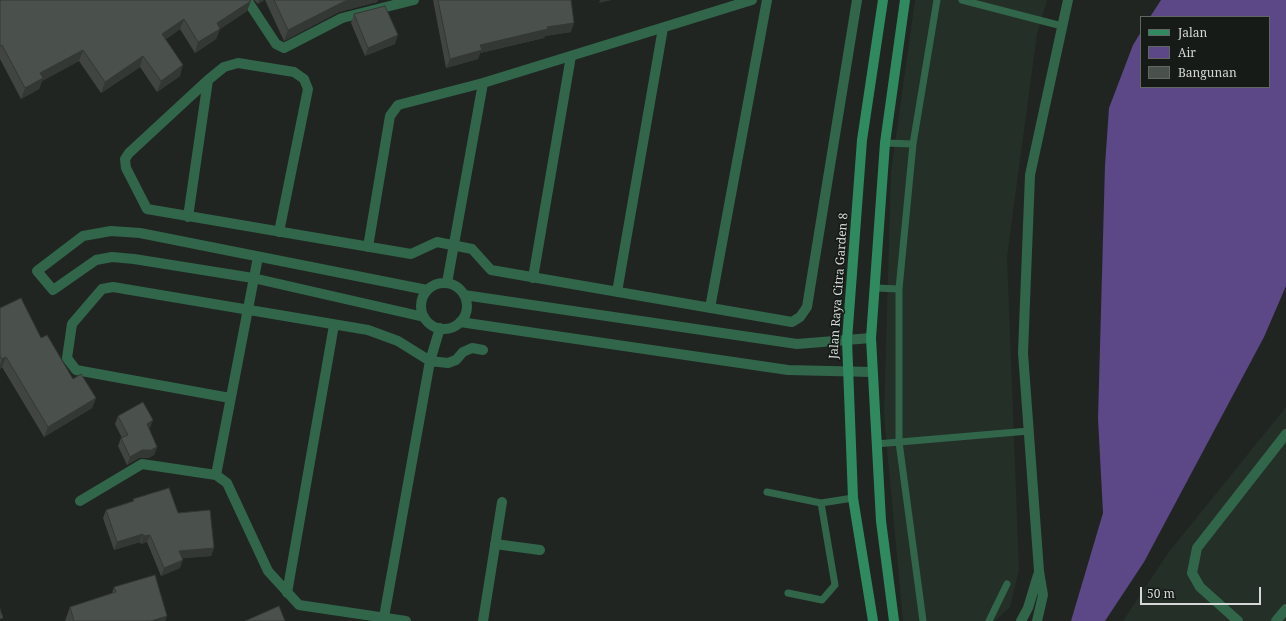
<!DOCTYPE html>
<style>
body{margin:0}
#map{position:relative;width:1286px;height:621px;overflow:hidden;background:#202522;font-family:"Noto Serif",serif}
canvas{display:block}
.legend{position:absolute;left:1140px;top:16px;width:130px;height:72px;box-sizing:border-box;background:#161b18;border:1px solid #626764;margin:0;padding:5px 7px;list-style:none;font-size:12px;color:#d5d8d6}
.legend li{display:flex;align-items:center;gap:8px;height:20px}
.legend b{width:20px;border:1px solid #626764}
.scale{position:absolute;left:1140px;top:587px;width:121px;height:18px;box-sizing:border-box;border:2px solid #d5d8d6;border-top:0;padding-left:5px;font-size:12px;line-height:14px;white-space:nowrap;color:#d5d8d6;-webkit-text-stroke:3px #161b18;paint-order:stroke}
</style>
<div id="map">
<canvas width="1286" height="621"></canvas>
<ul class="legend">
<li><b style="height:5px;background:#2f8b5f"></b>Jalan</li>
<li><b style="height:11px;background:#5c4787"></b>Air</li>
<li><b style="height:11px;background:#4a504c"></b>Bangunan</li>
</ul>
<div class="scale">50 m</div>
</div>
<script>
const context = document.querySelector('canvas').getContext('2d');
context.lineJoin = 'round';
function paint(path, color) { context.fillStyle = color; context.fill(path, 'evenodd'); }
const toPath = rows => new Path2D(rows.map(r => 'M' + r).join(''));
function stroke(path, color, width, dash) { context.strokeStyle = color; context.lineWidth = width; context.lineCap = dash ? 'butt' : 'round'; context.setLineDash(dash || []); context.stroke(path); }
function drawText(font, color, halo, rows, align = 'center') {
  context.font = font + ' "Noto Serif",serif'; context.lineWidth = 3.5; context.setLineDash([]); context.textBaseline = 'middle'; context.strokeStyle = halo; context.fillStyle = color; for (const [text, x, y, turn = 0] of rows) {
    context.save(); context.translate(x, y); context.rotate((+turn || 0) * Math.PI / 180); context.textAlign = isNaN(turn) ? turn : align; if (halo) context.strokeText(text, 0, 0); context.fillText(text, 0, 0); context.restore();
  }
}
const built = toPath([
 [915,0,1047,0,1037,34,1007,257,1019,570,1010,607,995,621,903,621,884,416,891,172],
 [1286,407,1286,621,1123,621,1168,553]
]);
const water = toPath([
 [1161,0,1286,0,1286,286,1264,337,1144,562,1105,621,1071,621,1103,513,1098,419,1105,165,1109,108,1133,45,1141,32,1141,87,1269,87,1269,17,1150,17]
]);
const lane = toPath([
 [962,0,1062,26],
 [885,143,913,144],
 [876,288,899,289],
 [876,444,1029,431],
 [767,492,821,503,853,498],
 [788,593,822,600,835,585,821,503],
 [923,621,899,442,899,289,913,144,937,0],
 [989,621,1007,584]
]);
const street = toPath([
 [247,0,276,44,284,48,342,18,414,0],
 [208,80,129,153,125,159,126,168,147,209,411,254,437,242,472,249,491,270,792,322,800,317,807,307,857,0],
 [188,217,208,80,224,67,238,63,294,72,304,79,308,89,279,232],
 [368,247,390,116,398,105,483,83,752,0],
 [533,278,571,56],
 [447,283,483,83],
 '421 306a23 23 0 1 1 46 0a23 23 0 1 1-46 0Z',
 [617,292,663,28],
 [464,295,797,344,871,338],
 [710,308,767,0],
 [424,317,253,278,134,259,112,257,96,260,53,290,37,271,83,236,111,231,140,233,427,290],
 [460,322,788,370,872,372],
 [230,398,76,370,67,358,72,324,102,289,113,287,368,330,398,341,430,361,448,363,456,360,463,352,472,348,483,350],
 [216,475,258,257],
 [80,501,142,464,216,475,227,483,268,571,299,605,406,621],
 [495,544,540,550],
 [287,593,334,325],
 [384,617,430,361,440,328],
 [483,621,502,502],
 [1021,621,1028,608,1038,575],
 [1037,621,1043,595,1039,571,1023,353,1030,175,1068,0],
 [1238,621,1200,587,1192,573,1197,548,1286,434],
 [1276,621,1286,609]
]);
const secondary = toPath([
 [873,621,853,498,847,340,862,140,883,0],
 [894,621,881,521,871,338,885,143,905,0]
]);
const wall = toPath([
 [0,0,247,11,220,29,216,39,195,53,180,29,165,40,180,76,157,92,140,67,101,93,79,61,42,81,39,89,21,99,0,59],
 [254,0,264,0,258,4],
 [265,0,378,0,377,2,339,12,284,41],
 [433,0,571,0,571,32,545,36,544,38,480,53,478,59,446,68],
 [354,14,395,44,365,56,351,23],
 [0,308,41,338,73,379,96,398,92,408,44,437,2,367,0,369],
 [118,416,150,428,149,429,157,447,154,455,148,458,139,458,127,465,118,446,121,438,122,438,115,424],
 [133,499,178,513,214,548,211,556,182,558,180,568,161,576,147,542,141,544,140,542,114,550,103,518,106,510,133,501],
 [114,587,167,616,165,621,65,621,70,607,112,593]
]);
const shadedWall = toPath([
 [259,0,264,0,258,4],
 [349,0,378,0,377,2,339,12,284,41,288,30,343,2],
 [600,0,612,0,599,3],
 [251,1,247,11,220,29,216,39,195,53,198,42,217,23],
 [184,19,180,29,158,45,162,34],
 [574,23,571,32,545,36,544,38,480,53,478,59,446,68,450,59,480,45,547,27],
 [398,35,395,44,365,56,368,48],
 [83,50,79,61,42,81,39,89,21,99,25,88,40,73],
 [143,56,140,67,101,93,105,82],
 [183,65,180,76,157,92,161,81],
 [6,357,2,367,0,369,0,365,2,359],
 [96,398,92,408,44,437,48,427],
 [153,420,150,428,144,432,147,424],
 [157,447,154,455,148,458,139,458,127,465,130,457,142,450],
 [143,534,140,542,114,550,117,542],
 [150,535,147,542,141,544,143,536],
 [214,548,211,556,176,559,179,551],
 [183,560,180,568,161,576,164,568],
 [167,616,165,621,151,621]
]);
const building = toPath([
 [0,0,250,0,251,1,217,23,220,29,198,42,184,19,162,34,183,65,161,81,143,56,105,82,83,50,40,73,43,78,25,88,2,45,0,46,0,0],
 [274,0,349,0,343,2,288,30,274,0],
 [438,0,571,0,574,23,547,27,548,29,480,45,482,50,450,59,438,0],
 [385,6,398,35,368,48,354,14,385,6],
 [21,298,41,338,47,335,73,379,81,374,96,398,48,427,6,357,2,359,0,356,0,308,21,298],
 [143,402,153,420,147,424,157,447,151,450,142,450,130,457,121,438,128,435,118,416,143,402],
 [169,488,178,513,210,510,214,548,179,551,183,560,164,568,150,535,143,536,143,534,117,542,106,510,134,501,133,499,169,488],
 [155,575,167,616,151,621,74,621,70,607,116,592,114,587,155,575],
 [279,606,285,621,245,621,279,606],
 [0,609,3,618,0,619,0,609]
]);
const streetNames = [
 ["Jalan Raya Citra Garden 8",839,286,-86]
];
paint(built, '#242f28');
paint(water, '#5c4787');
stroke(lane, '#31664a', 7);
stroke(street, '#31664a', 10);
stroke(secondary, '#2f8b5f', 10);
paint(wall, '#404541');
paint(shadedWall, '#343835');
paint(building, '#4a504c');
stroke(building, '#343835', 1);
drawText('12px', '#d5d8d6', '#161b18', streetNames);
</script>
